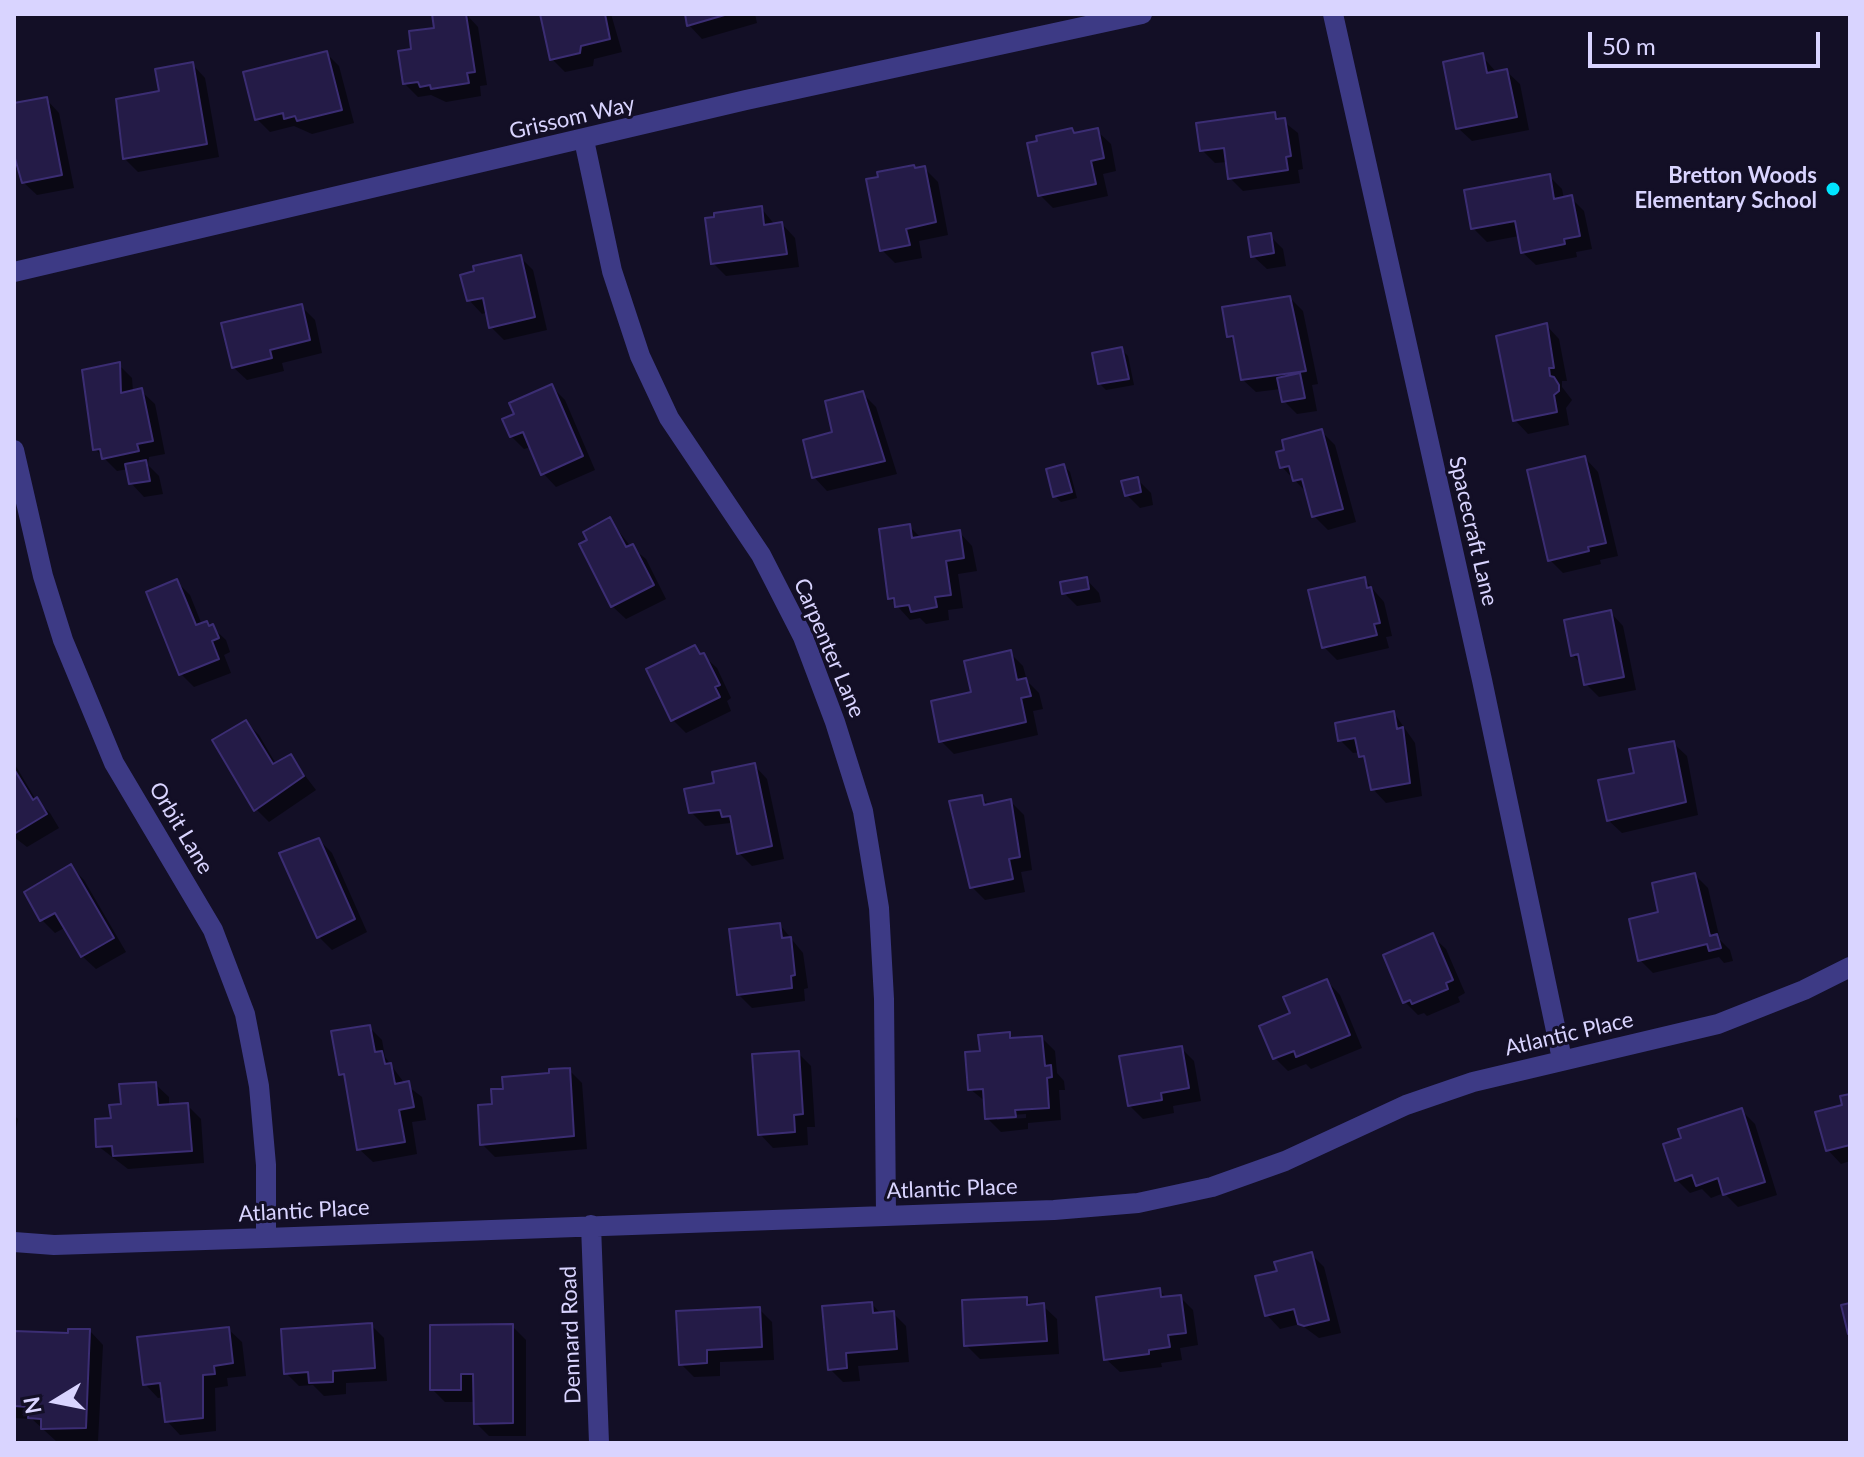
<!DOCTYPE html>
<style>
body{margin:0}
#map{position:relative;width:1864px;height:1457px;overflow:hidden;background:#130f26;font-family:Lato,sans-serif}
canvas{display:block}
.frame{position:absolute;inset:0;border:16px solid #d9d4ff;pointer-events:none}
.north{position:absolute;left:16px;top:1361px;width:80px;height:80px;-webkit-text-stroke:6px #130f26;paint-order:stroke;rotate:260deg;font-size:22px;font-weight:700;line-height:32px;text-align:center;color:#d9d4ff}
.north::after{content:'';display:block;margin:auto;width:28px;height:36px;background:#d9d4ff;clip-path:polygon(50% 0,100% 100%,50% 72%,0 100%)}
.scale{position:absolute;left:1588px;top:32px;width:232px;height:36px;box-sizing:border-box;border:4px solid #d9d4ff;border-top:0;padding-left:10px;font-size:24px;line-height:28px;white-space:nowrap;color:#d9d4ff;-webkit-text-stroke:6px #130f26;paint-order:stroke}
</style>
<div id="map">
<canvas width="1864" height="1457"></canvas>
<div class="frame"></div>
<div class="north">N</div>
<div class="scale">50 m</div>
</div>
<script>
const context = document.querySelector('canvas').getContext('2d');
context.lineJoin = 'round';
function paint(path, color) { context.fillStyle = color; context.fill(path, 'evenodd'); }
const toPath = rows => new Path2D(rows.map(r => 'M' + r).join(''));
function stroke(path, color, width, dash) { context.strokeStyle = color; context.lineWidth = width; context.lineCap = dash ? 'butt' : 'round'; context.setLineDash(dash || []); context.stroke(path); }
function drawText(font, color, halo, rows, align = 'center') {
  context.font = font + ' Lato,sans-serif'; context.lineWidth = 6; context.setLineDash([]); context.textBaseline = 'middle'; context.strokeStyle = halo; context.fillStyle = color; for (const [text, x, y, turn = 0] of rows) {
    context.save(); context.translate(x, y); context.rotate((+turn || 0) * Math.PI / 180); context.textAlign = isNaN(turn) ? turn : align; if (halo) context.strokeText(text, 0, 0); context.fillText(text, 0, 0); context.restore();
  }
}
const shadow = toPath([
 [434,14,466,14,478,27,487,85,480,86,481,96,446,102,431,95,418,97,405,84,414,51,436,29],
 [542,14,611,14,622,52,594,59,593,66,565,72,552,59],
 [687,14,755,14,757,23,702,39,689,25],
 [326,53,339,66,354,123,312,134,294,126,270,132,257,119],
 [1482,56,1497,73,1506,71,1520,84,1529,130,1472,141,1458,128],
 [192,64,205,78,219,157,138,172,124,158,118,124],
 [46,99,59,113,74,188,37,195,23,182,21,168,14,170,14,106],
 [1274,114,1298,133,1303,169,1298,170,1300,183,1243,191,1230,178,1228,162,1215,163,1202,150],
 [1072,130,1076,135,1097,131,1111,144,1116,171,1103,174,1108,196,1053,208,1040,195],
 [925,169,938,182,948,235,919,241,922,258,895,263,882,250,917,170],
 [1549,176,1562,189,1564,199,1571,198,1584,211,1592,249,1576,252,1577,257,1536,265,1522,252,1519,236,1487,242,1473,228],
 [761,208,775,225,782,224,795,238,799,267,726,276,713,263],
 [1270,236,1283,249,1286,266,1267,269,1253,256],
 [520,257,533,270,547,330,504,340,491,327,488,312,482,314,469,300],
 [1290,298,1303,311,1318,384,1312,385,1317,411,1297,414,1284,401,1281,389,1256,392,1242,379,1237,344,1229,336],
 [301,306,315,320,322,353,282,363,284,371,247,380,233,367],
 [1546,325,1559,339,1567,381,1562,381,1562,387,1572,400,1566,408,1569,425,1528,434,1515,420],
 [1122,350,1128,356,1134,385,1106,390,1099,383],
 [119,365,132,378,133,392,141,391,155,404,165,454,149,457,148,465,159,476,163,494,144,497,131,483,128,469,117,471,95,449],
 [552,387,565,400,595,470,556,487,543,473,531,447,524,449,511,436,516,415],
 [863,394,876,407,897,474,827,491,814,477,835,434],
 [1322,432,1335,445,1356,522,1328,530,1314,516,1308,494,1282,467],
 [1585,458,1598,472,1618,556,1600,560,1601,564,1563,573,1550,560],
 [1064,466,1070,472,1077,498,1061,502,1055,496],
 [1137,479,1151,493,1153,505,1140,508,1127,495],
 [610,520,631,547,646,559,666,599,626,619,612,606],
 [909,526,922,539,959,532,972,546,977,571,958,574,963,608,948,610,949,620,926,624,920,618,910,620,890,598],
 [1086,579,1099,593,1101,602,1077,606,1064,593],
 [1364,579,1384,602,1392,636,1386,637,1389,648,1337,660,1324,647],
 [177,582,190,595,202,625,212,627,226,640,230,652,224,655,231,673,194,687,181,674],
 [1610,612,1623,626,1636,690,1599,697,1586,684,1582,665,1573,655],
 [694,647,717,668,731,698,727,701,731,711,686,733,673,720],
 [1010,653,1023,666,1027,681,1039,693,1043,709,1033,711,1038,735,954,754,941,741,973,694],
 [1394,713,1415,743,1422,796,1386,803,1373,789,1367,762,1360,752,1353,753,1340,740],
 [246,722,259,735,276,764,290,756,316,790,269,822,256,809],
 [1673,743,1687,756,1698,815,1622,833,1608,820,1636,775],
 [14,763,36,800,50,813,59,828,27,847,14,837],
 [754,765,767,779,784,859,752,866,739,853,730,823,705,826,691,812,717,784],
 [981,797,990,806,1011,802,1024,815,1032,870,1021,872,1025,892,985,900,972,887],
 [319,840,332,853,367,932,332,950,319,937],
 [71,867,84,880,126,952,96,969,82,956,66,927,55,933,42,920,26,893],
 [1695,875,1708,888,1720,940,1730,950,1733,961,1724,963,1719,957,1653,973,1640,960,1661,913],
 [780,925,803,953,808,988,804,989,805,1001,752,1008,738,994],
 [1432,936,1446,949,1465,993,1458,997,1460,1002,1427,1016,1424,1013,1418,1015,1405,1002,1385,956],
 [1327,981,1340,995,1362,1048,1311,1069,1306,1064,1288,1071,1275,1058,1293,1014],
 [369,1027,382,1040,385,1057,405,1084,422,1097,426,1120,412,1122,417,1154,373,1162,359,1149,347,1080,341,1074],
 [1009,1034,1015,1040,1042,1038,1055,1051,1057,1073,1064,1081,1065,1090,1059,1090,1061,1120,1028,1123,1028,1129,1001,1132,987,1118,986,1102,970,1089,982,1053],
 [1026,1114,1026,1118,997,1120,997,1116],
 [1181,1048,1194,1061,1201,1101,1173,1106,1174,1113,1143,1119,1129,1105],
 [798,1053,811,1066,815,1127,807,1127,808,1145,773,1148,760,1134],
 [569,1070,582,1083,587,1149,495,1157,482,1144,494,1106,505,1090,505,1078],
 [155,1084,169,1097,169,1106,187,1105,201,1119,204,1163,128,1169,98,1146,123,1106],
 [1850,1096,1850,1161,1841,1164,1828,1150],
 [1741,1110,1755,1124,1777,1195,1738,1207,1724,1193,1711,1198,1702,1189,1690,1193,1677,1180],
 [14,1115,18,1119,14,1138],
 [1311,1254,1324,1267,1341,1333,1319,1338,1300,1324,1280,1329,1267,1315,1279,1272],
 [1159,1290,1167,1298,1180,1297,1193,1310,1198,1345,1180,1348,1182,1360,1161,1363,1162,1367,1120,1372,1106,1359],
 [1026,1299,1033,1306,1043,1306,1057,1319,1059,1354,980,1359,966,1345],
 [872,1304,881,1314,893,1313,906,1326,909,1362,858,1366,860,1381,843,1382,830,1369],
 [759,1309,772,1322,774,1360,720,1362,720,1376,694,1377,681,1364],
 [371,1325,384,1338,387,1381,346,1383,346,1394,324,1396,313,1385,299,1386,286,1373],
 [512,1326,526,1340,526,1436,489,1436,476,1423,476,1402,445,1402,432,1389],
 [228,1329,242,1342,246,1376,227,1378,228,1386,215,1388,216,1431,180,1435,167,1421,164,1397,158,1398,145,1384],
 [90,1331,103,1345,98,1441,56,1441,32,1419,14,1418,14,1333,70,1335]
]);
const building = toPath([
 [432,14,466,14,475,72,467,73,469,83,431,89,430,85,420,87,418,82,403,84,398,51,411,49,409,31,434,28,432,14],
 [540,14,605,14,610,39,581,46,580,53,550,60,540,14],
 [685,14,728,14,687,26,685,14],
 [327,51,342,110,297,121,295,116,284,119,283,113,255,120,243,72,327,51],
 [1483,53,1487,73,1507,69,1517,117,1456,129,1443,62,1483,53],
 [193,62,207,144,123,159,116,99,159,91,155,69,193,62],
 [47,97,62,175,22,183,14,155,14,103,47,97],
 [1275,112,1276,119,1285,118,1291,156,1286,157,1288,170,1228,179,1224,148,1200,151,1196,123,1275,112],
 [1072,128,1074,133,1098,128,1104,158,1091,161,1096,184,1038,196,1027,143,1037,141,1036,136,1072,128],
 [914,165,915,168,925,166,936,222,906,229,910,245,880,251,866,179,878,177,877,172,914,165],
 [1550,174,1554,199,1572,195,1580,236,1564,239,1565,244,1521,253,1515,221,1471,229,1464,190,1550,174],
 [762,206,764,225,782,222,787,254,711,264,705,218,714,217,714,213,762,206],
 [1271,233,1274,253,1251,257,1248,237,1271,233],
 [521,255,535,317,489,328,483,298,467,301,460,275,474,271,473,266,521,255],
 [1290,296,1306,371,1241,380,1233,336,1227,337,1222,307,1290,296],
 [302,304,310,340,270,350,272,358,232,368,221,323,302,304],
 [1547,323,1554,368,1549,368,1550,376,1554,377,1559,385,1559,391,1554,395,1557,412,1513,421,1496,336,1547,323],
 [1122,347,1129,379,1098,384,1092,353,1122,347],
 [120,362,121,393,142,388,153,441,137,444,139,451,102,459,100,449,93,450,82,370,120,362],
 [1300,373,1305,398,1282,402,1277,378,1300,373],
 [552,384,583,456,541,475,523,432,510,437,502,419,514,414,509,403,552,384],
 [863,391,885,461,812,478,803,440,832,432,825,401,863,391],
 [1322,429,1343,509,1312,517,1302,479,1293,481,1289,466,1280,468,1276,452,1284,450,1282,440,1322,429],
 [1585,456,1606,543,1588,547,1589,551,1548,561,1527,470,1585,456],
 [146,460,150,481,129,484,125,464,146,460],
 [1064,464,1072,492,1053,497,1046,469,1064,464],
 [1138,477,1141,492,1125,496,1121,481,1138,477],
 [610,517,626,547,633,544,654,585,611,607,579,544,587,540,583,532,610,517],
 [910,524,912,538,960,530,964,558,946,561,951,595,935,597,937,607,911,612,909,605,895,607,894,598,888,599,879,529,910,524],
 [1087,577,1089,589,1062,594,1060,582,1087,577],
 [1365,577,1367,588,1371,587,1380,623,1374,624,1377,635,1322,648,1308,590,1365,577],
 [177,579,196,625,207,621,209,626,213,624,219,638,212,641,219,659,179,675,146,592,177,579],
 [1611,610,1624,677,1584,685,1578,654,1571,656,1564,620,1611,610],
 [695,645,700,654,704,653,720,685,715,687,720,697,671,721,646,669,695,645],
 [1011,650,1017,680,1026,678,1031,696,1021,698,1026,722,939,742,931,701,971,692,964,661,1011,650],
 [1394,711,1397,729,1403,727,1410,783,1371,790,1364,756,1359,757,1355,738,1338,741,1335,723,1394,711],
 [246,720,273,764,291,754,304,776,254,811,212,740,246,720],
 [1674,741,1686,802,1607,821,1598,780,1634,773,1629,749,1674,741],
 [755,763,772,846,737,854,730,816,722,817,720,810,689,813,684,789,714,783,712,772,755,763],
 [14,769,33,800,37,797,47,814,14,834,14,769],
 [982,795,984,805,1011,799,1020,857,1009,859,1013,879,970,888,949,801,982,795],
 [319,838,355,919,317,938,279,853,319,838],
 [71,864,114,938,81,957,55,913,40,921,24,892,71,864],
 [1695,873,1710,936,1717,934,1721,948,1709,951,1707,944,1638,961,1629,919,1658,912,1652,883,1695,873],
 [780,923,782,938,791,937,795,975,791,976,792,988,737,995,729,929,780,923],
 [1433,933,1453,980,1446,983,1448,989,1412,1004,1410,1000,1403,1003,1383,955,1433,933],
 [1327,979,1350,1035,1296,1057,1294,1051,1273,1059,1259,1026,1290,1013,1283,997,1327,979],
 [370,1025,375,1052,382,1051,385,1064,391,1063,395,1084,409,1081,414,1107,399,1110,405,1142,357,1150,344,1074,339,1075,331,1031,370,1025],
 [1010,1032,1010,1038,1042,1036,1045,1066,1051,1065,1052,1077,1047,1078,1049,1108,1015,1110,1016,1117,985,1119,983,1089,968,1090,965,1052,980,1051,978,1035,1010,1032],
 [1182,1046,1189,1088,1161,1093,1162,1100,1128,1106,1119,1056,1182,1046],
 [799,1051,803,1114,794,1115,795,1132,758,1135,752,1054,799,1051],
 [570,1068,574,1136,480,1145,478,1105,492,1104,491,1089,503,1089,502,1077,549,1073,549,1069,570,1068],
 [156,1082,158,1105,188,1103,192,1151,113,1156,112,1146,96,1147,95,1119,111,1118,109,1105,121,1104,119,1084,156,1082],
 [1850,1094,1850,1145,1826,1151,1815,1112,1842,1105,1840,1096,1850,1094],
 [1742,1108,1765,1182,1723,1195,1718,1178,1696,1186,1692,1175,1675,1181,1663,1144,1681,1138,1678,1129,1742,1108],
 [1312,1252,1329,1320,1304,1326,1298,1324,1294,1309,1265,1316,1255,1276,1277,1271,1274,1262,1312,1252],
 [1160,1288,1161,1297,1181,1295,1186,1333,1168,1335,1170,1347,1149,1350,1149,1354,1104,1360,1096,1297,1160,1288],
 [1027,1297,1027,1305,1044,1303,1047,1341,964,1346,962,1300,1027,1297],
 [872,1302,873,1313,894,1311,897,1349,846,1353,847,1368,828,1370,822,1306,872,1302],
 [1850,1303,1850,1334,1848,1334,1841,1305,1850,1303],
 [760,1307,762,1347,707,1350,707,1363,679,1365,676,1311,760,1307],
 [372,1323,375,1368,333,1371,333,1382,309,1383,308,1372,284,1374,281,1329,372,1323],
 [513,1324,513,1423,474,1424,473,1374,461,1374,461,1390,430,1390,430,1325,513,1324],
 [229,1327,233,1363,214,1366,215,1374,203,1375,203,1418,165,1422,160,1383,143,1385,137,1337,229,1327],
 [68,1329,90,1329,86,1428,41,1429,41,1419,28,1418,29,1407,14,1406,14,1331,68,1333,68,1329]
]);
const street = toPath([
 [1333,14,1482,680,1562,1059],
 [584,140,612,271,640,356,669,418,761,555,803,637,835,722,863,811,879,908,884,999,886,1215],
 [14,272,746,100,1142,14],
 [14,450,43,576,63,640,114,763,213,930,245,1014,259,1086,266,1165,266,1238],
 [591,1225,599,1443],
 [14,1242,54,1245,266,1238,1054,1210,1138,1203,1212,1187,1285,1161,1406,1105,1473,1082,1718,1024,1804,990,1850,967]
]);
const markers = [
 [1833,189,8,"#00e5ff"]
];
const streetNames = [
 ["Grissom Way",572,118,-13],
 ["Spacecraft Lane",1473,531,77],
 ["Carpenter Lane",829,648,67],
 ["Orbit Lane",181,828,59],
 ["Atlantic Place",1569,1034,-13],
 ["Atlantic Place",952,1189,-2],
 ["Atlantic Place",304,1211,-3],
 ["Dennard Road",571,1335,-92]
];
const poiNames = [
 ["Bretton Woods",1817,176],
 ["Elementary School",1817,201]
];
paint(shadow, '#0007');
paint(building, '#241b47');
stroke(building, '#3b2d73', 2);
stroke(street, '#3d3a85', 20);
for (const [x, y, r, color] of markers) { const dot = new Path2D(); dot.arc(x, y, r, 0, 2 * Math.PI); context.fillStyle = color; context.fill(dot); stroke(dot, '#130f26', 3); }
drawText('22px', '#d9d4ff', '#130f26', streetNames);
drawText('bold 22px', '#d9d4ff', '#130f26', poiNames, 'right');
</script>
